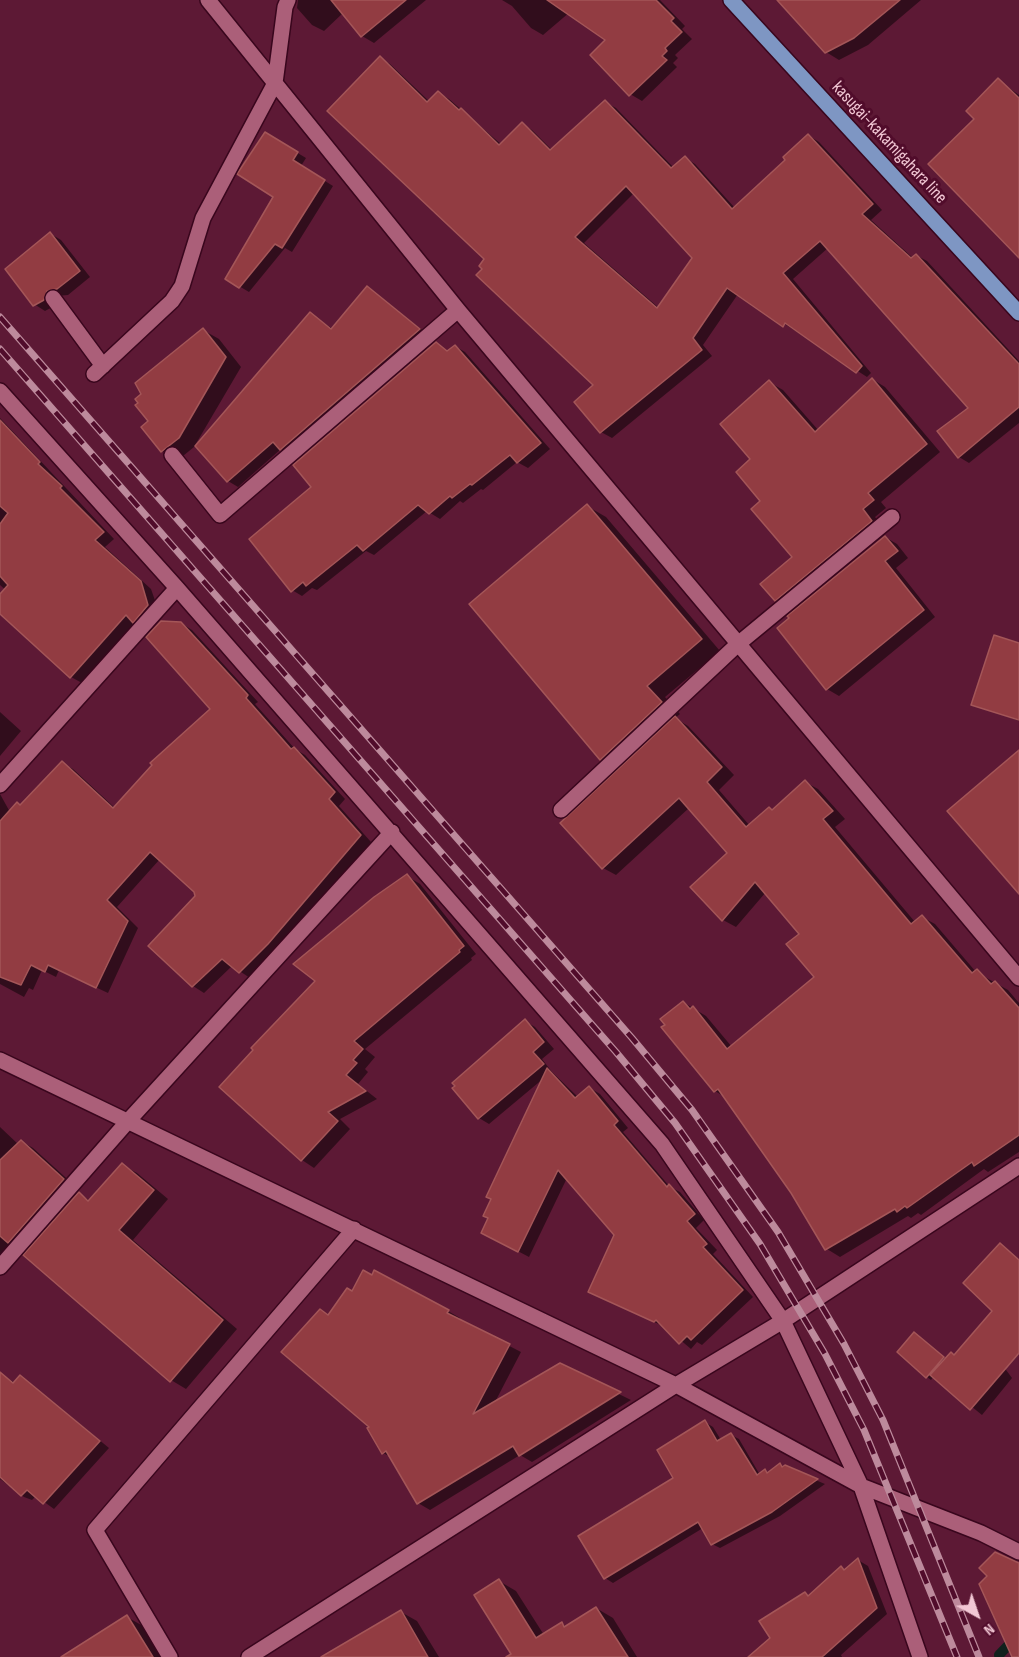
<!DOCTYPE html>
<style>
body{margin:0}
#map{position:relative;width:1019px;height:1657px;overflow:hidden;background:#5d1935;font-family:"Sofia Sans Condensed",sans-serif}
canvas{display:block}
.north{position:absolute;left:947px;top:1585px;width:60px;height:60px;-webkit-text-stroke:4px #510c2b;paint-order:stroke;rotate:140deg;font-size:16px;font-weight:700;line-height:24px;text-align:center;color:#f2c7d4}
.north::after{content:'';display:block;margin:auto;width:21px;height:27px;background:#f2c7d4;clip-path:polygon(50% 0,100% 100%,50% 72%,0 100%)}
</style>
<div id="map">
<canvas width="1019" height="1657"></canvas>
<div class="north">N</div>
</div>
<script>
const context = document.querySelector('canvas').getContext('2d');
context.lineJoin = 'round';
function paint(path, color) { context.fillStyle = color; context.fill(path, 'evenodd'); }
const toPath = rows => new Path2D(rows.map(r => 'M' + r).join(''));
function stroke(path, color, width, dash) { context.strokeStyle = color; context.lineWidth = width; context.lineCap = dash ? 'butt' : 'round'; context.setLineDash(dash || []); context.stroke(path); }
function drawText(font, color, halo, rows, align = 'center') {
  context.font = font + ' "Sofia Sans Condensed",sans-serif'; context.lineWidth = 6; context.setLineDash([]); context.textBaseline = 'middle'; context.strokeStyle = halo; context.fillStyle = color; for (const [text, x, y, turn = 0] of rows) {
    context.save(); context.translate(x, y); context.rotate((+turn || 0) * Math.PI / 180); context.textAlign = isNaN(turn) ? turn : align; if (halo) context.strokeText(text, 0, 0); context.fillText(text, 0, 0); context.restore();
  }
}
const shadow = toPath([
 [298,0,426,0,374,43,362,36,343,13,324,31,312,25,297,8],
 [502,0,660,0,685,26,682,29,692,39,675,55,678,58,673,63,677,67,642,101,630,94,608,40,570,12,543,35,531,28,512,6],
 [779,0,921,0,868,45,839,60,826,52],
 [380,58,390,64,430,102,439,93,449,99,502,145,522,124,532,130,552,150,605,102,616,108,674,168,685,158,695,164,735,208,787,160,808,135,819,142,882,210,871,220,913,258,916,255,927,261,1019,361,1019,423,969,463,959,457,970,408,828,248,793,279,871,373,867,377,738,294,703,345,712,356,612,438,601,432,576,402,596,385,484,269,487,259],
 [634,193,694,258,659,308,584,243],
 [998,80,1019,95,1019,252,976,119],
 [266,134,306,158,301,166,333,186,292,252,285,248,249,292,227,279,275,197],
 [51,234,61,240,90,277,68,295,57,296,54,306,45,311,34,304],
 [368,288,430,336,291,455,281,449,238,487,228,481,311,314,333,329],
 [203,330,219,339,241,367,194,447,178,460,162,451,150,421],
 [436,344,448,352,455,346,465,352,550,449,528,468,517,462,483,490,481,489,463,503,460,501,440,519,427,511,374,555,366,551,317,590,312,588,302,596,292,590,313,487],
 [872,379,885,387,940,452,881,502,886,508,875,517,885,529,789,608,776,600,794,557,763,501,752,459,769,382,783,390,819,431],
 [0,418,114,539,105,547,151,589,159,612,82,683,71,677,36,617,0,585],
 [587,506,606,517,720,651,665,697,680,714,675,718,688,726,734,775,719,790,750,826,773,811,805,782,818,789,845,819,835,827,915,922,922,917,935,924,976,972,1008,990,1019,1003,1019,1152,988,1172,984,1169,921,1215,918,1213,911,1218,908,1216,840,1257,827,1249,792,1192,725,1097,715,1091,683,1002,706,1016,732,1047,816,977,801,934,766,892,736,927,723,920,729,853,689,808,616,875,603,868,619,770,601,759],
 [885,537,897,544,908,558,896,568,935,617,839,696,827,689],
 [181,623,192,630,258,702,255,704,295,749,305,755,345,799,339,806,371,842,279,950,250,978,232,966,204,993,193,986,150,946,196,896,196,891,160,859,117,907,138,928,108,993,59,970,56,977,42,970,33,990,29,988,24,997,0,984,0,794,10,812,21,806,62,763,73,769,115,808,213,709],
 [1019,644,1019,721,973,704],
 [0,712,21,731,0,756],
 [407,876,420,884,476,954,471,958,472,960,365,1049,375,1057,365,1069,368,1072,358,1084,377,1099,340,1119,350,1129,314,1168,302,1160,317,981],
 [525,1021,535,1027,554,1049,542,1059,552,1072,578,1097,590,1088,600,1094,628,1128,623,1132,670,1187,680,1192,704,1220,696,1228,717,1250,713,1254,753,1297,702,1345,697,1342,691,1349,665,1327,590,1292,615,1235,567,1178,529,1257,493,1238,544,1078,489,1124,479,1118],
 [0,1127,19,1145,21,1141,33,1148,75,1186,0,1256],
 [122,1165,137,1173,168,1199,133,1240,237,1329,186,1389,171,1380,79,1194,91,1201],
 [321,1311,330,1316,448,1311,460,1318,459,1320,521,1352,494,1404,560,1365,631,1400,532,1462,520,1455,430,1510,418,1503,391,1457,383,1453],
 [919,1337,946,1360,984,1340,1012,1378,982,1415,934,1376,931,1380,927,1377],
 [0,1373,15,1383,20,1377,30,1383,109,1448,54,1509,36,1496,32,1500,24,1497,0,1479],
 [705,1422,713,1427,721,1440,731,1435,739,1439,760,1475,765,1471,769,1473,780,1465,825,1484,780,1516,720,1548,712,1544,703,1528,613,1583,605,1578,675,1479],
 [858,1560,868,1566,887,1614,841,1655,842,1657,750,1657,772,1639,805,1593,809,1596,842,1568,846,1571],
 [499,1581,516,1591,544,1635,562,1624,567,1627,596,1608,613,1618,637,1657,515,1657],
 [401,1612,417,1621,439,1657,368,1657],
 [127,1617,143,1626,162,1657,63,1657]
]);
const stream = toPath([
 [999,1655,1019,1634]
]);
const building = toPath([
 [331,0,406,0,361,37,331,0],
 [547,0,656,0,674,18,671,21,682,32,665,48,667,51,662,56,667,60,629,96,590,55,605,40,547,0],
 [777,0,900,0,854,38,825,53,777,0],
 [380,56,427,102,438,91,459,110,461,108,499,145,522,122,550,150,605,100,671,168,685,156,732,209,785,160,783,157,808,134,873,204,862,214,911,258,916,254,1019,364,1019,407,958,458,937,431,968,408,820,241,783,273,862,366,856,373,785,323,783,327,727,288,693,338,702,350,600,433,574,402,593,385,476,275,482,269,479,266,484,259,327,111,380,56],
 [626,186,692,258,657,308,575,237,626,186],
 [998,78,1019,98,1019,258,928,164,974,119,966,111,998,78],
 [265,132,298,152,293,160,325,180,282,248,275,244,239,288,225,279,273,197,237,174,265,132],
 [50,232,80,271,57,289,47,291,44,300,33,306,5,269,50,232],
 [367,286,420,329,280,450,273,442,227,482,195,446,310,312,331,329,367,286],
 [203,328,226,357,179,438,161,452,141,427,148,421,135,405,138,403,135,399,141,394,135,383,203,328],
 [436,342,447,351,455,345,541,443,517,463,510,455,472,485,470,484,452,498,450,496,429,514,418,505,363,551,357,545,306,586,303,582,291,592,249,539,311,487,293,465,436,342],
 [872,378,927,444,868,493,874,500,863,509,872,521,775,601,760,584,792,557,751,509,760,501,736,472,750,459,720,424,769,380,815,432,872,378],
 [0,420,40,462,38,464,62,486,60,488,104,532,95,540,141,581,148,605,133,623,126,615,70,678,0,614,0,594,8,585,0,576,0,524,8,513,0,506,0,420],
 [587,504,702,639,647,686,662,702,600,760,469,604,587,504],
 [885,536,898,551,885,561,924,610,826,690,777,628,789,618,787,616,885,536],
 [161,621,181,622,248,695,246,698,291,749,294,747,335,792,329,799,361,835,268,944,239,973,222,959,192,987,148,946,195,896,194,892,150,852,107,900,128,921,96,988,48,965,45,972,31,965,21,985,0,977,0,821,17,802,20,805,62,761,113,808,152,765,150,763,210,709,146,637,161,621],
 [994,635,1019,643,1019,720,971,705,994,635],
 [675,716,722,767,707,782,746,827,769,807,772,810,805,780,833,811,823,819,911,924,922,915,972,973,977,969,991,984,995,981,1019,1008,1019,1135,974,1166,972,1162,907,1208,905,1206,897,1212,895,1209,825,1250,791,1193,718,1089,714,1092,661,1027,665,1025,660,1019,683,1001,690,1009,693,1006,727,1049,814,977,786,944,799,934,755,882,722,921,690,887,727,853,679,798,602,869,560,823,675,716],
 [1019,750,1019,894,947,811,1019,750],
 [407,874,464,946,459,950,460,952,354,1041,363,1049,353,1060,357,1063,346,1075,366,1091,328,1112,338,1121,301,1161,219,1087,253,1050,251,1048,315,981,293,964,374,897,407,874],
 [525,1019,544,1042,533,1052,544,1064,478,1119,452,1088,455,1086,452,1083,525,1019],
 [547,1068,575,1098,589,1086,618,1121,614,1125,667,1187,669,1184,695,1214,687,1221,707,1244,703,1247,743,1290,691,1340,687,1336,679,1344,656,1320,654,1322,588,1292,614,1235,558,1170,518,1252,481,1233,488,1218,483,1216,491,1199,486,1197,547,1068],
 [21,1140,64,1179,8,1243,0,1236,0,1160,21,1140],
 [122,1163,154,1190,119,1230,223,1320,170,1382,23,1255,79,1192,88,1201,122,1163],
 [1000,1243,1019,1260,1019,1353,970,1410,930,1375,951,1352,954,1355,992,1311,963,1283,1000,1243],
 [363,1270,372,1275,374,1270,449,1310,447,1313,510,1344,473,1414,560,1363,621,1392,519,1456,513,1446,417,1504,386,1451,382,1454,367,1428,369,1427,281,1352,320,1309,328,1315,347,1288,352,1291,363,1270],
 [914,1332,944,1357,926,1378,897,1352,914,1332],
 [0,1372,13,1383,20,1375,100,1441,43,1504,27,1490,21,1496,0,1477,0,1372],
 [705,1420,717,1441,731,1433,757,1475,765,1469,767,1473,780,1463,782,1467,785,1465,818,1479,772,1512,711,1545,698,1522,604,1579,578,1536,673,1478,657,1450,705,1420],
 [995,1552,1019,1563,1019,1657,1012,1657,979,1584,987,1576,979,1568,995,1552],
 [858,1558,877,1608,822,1657,748,1657,770,1638,759,1621,805,1592,808,1596,841,1566,844,1570,858,1558],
 [499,1579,536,1638,562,1622,564,1627,596,1607,628,1657,506,1657,511,1654,474,1595,499,1579],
 [401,1610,428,1657,321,1657,401,1610],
 [127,1615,153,1657,61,1657,127,1615]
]);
const minor = toPath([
 [208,0,458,310,1019,978],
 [53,298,103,366],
 [94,374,172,301,182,286,203,218,275,83,285,7,288,0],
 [0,391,177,588,662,1144,783,1321,861,1486,920,1657],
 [172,455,220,515,458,310],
 [0,785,177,588],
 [561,810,738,644,892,517],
 [0,1060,676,1385,861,1486,981,1533,1019,1552],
 [0,1267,129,1120,392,832],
 [170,1657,95,1530,354,1229],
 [249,1657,676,1385,783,1321,1019,1166]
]);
const major = toPath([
 [731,0,1019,313]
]);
const rail = toPath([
 [0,317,632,1038,692,1110,778,1232,844,1344,883,1420,979,1657],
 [0,349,616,1052,675,1123,760,1244,825,1354,864,1430,957,1657]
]);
const streetNames = [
 ["kasugai-kakamigahara line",889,143,47]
];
paint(shadow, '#0007');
stroke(stream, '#11211d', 10);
paint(building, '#923c42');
stroke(building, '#a45658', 1.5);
stroke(minor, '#39061d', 18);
stroke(major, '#39061d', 18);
stroke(minor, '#ab5f79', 15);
stroke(major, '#7e96c3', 15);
stroke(rail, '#bd8a9c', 7);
stroke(rail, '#510c2b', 4.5, [14]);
drawText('18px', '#f2c7d4', '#510c2b', streetNames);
</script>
